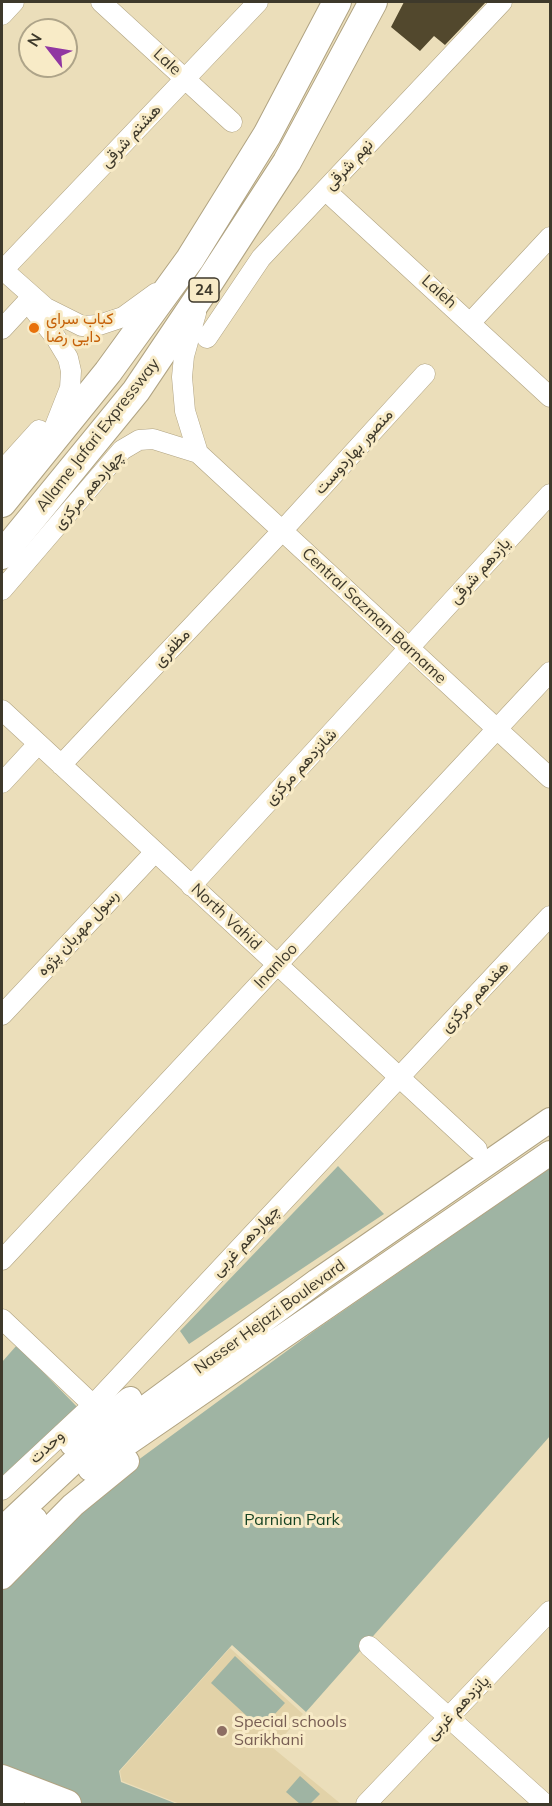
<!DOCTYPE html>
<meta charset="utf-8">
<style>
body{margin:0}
#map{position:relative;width:552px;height:1806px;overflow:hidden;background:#ebdeba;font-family:Mulish,sans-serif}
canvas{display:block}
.frame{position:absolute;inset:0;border:3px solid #3e392b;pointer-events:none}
.north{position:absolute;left:18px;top:18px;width:60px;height:60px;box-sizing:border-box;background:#f8ebc7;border:2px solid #aea489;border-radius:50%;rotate:301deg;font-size:16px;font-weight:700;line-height:24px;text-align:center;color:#3e392b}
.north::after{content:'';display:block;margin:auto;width:21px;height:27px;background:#9137a2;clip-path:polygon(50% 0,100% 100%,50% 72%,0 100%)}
</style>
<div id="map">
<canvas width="552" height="1806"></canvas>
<div class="frame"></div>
<div class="north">N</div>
</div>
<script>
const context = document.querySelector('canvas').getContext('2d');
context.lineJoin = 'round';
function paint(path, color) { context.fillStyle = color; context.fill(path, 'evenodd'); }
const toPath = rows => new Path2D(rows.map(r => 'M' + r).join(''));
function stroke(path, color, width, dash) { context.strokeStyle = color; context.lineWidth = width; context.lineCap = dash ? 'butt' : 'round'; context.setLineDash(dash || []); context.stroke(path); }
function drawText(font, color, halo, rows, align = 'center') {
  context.font = font + ' Mulish,Vazirmatn,sans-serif'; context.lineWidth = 6; context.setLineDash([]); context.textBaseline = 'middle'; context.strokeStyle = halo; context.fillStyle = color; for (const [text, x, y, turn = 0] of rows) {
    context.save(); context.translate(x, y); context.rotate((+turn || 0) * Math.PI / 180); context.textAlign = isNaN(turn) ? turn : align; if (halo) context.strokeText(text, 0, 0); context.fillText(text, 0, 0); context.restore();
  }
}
const built = toPath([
 [230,1648,303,1714,273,1748,341,1804,180,1804,122,1781,120,1771]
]);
const green = toPath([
 [338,1166,384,1214,189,1344,180,1331],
 [550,1168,550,1436,306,1712,232,1645,119,1771,121,1782,177,1804,84,1804,2,1773,2,1585,100,1488,314,1331],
 [17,1345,82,1412,2,1485,2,1362],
 [235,1656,285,1703,261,1729,211,1683],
 [300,1776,320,1794,310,1804,300,1804,286,1792]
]);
const building = toPath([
 [404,2,486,2,445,45,434,36,420,51,391,27]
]);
const minor = toPath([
 [101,2,232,122],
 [2,15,14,2],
 [325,190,550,397],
 [2,269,46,308,82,326,99,325,123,317,156,293],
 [3,270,258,2],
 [31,306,56,338,68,358,71,371,70,388,55,426],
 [196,313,184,356,182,377,185,411,198,453],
 [471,322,550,237],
 [2,329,27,302],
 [207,338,261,258,502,2],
 [2,471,39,430],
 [2,590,122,450,139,440,153,439,198,453,550,778],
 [2,710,477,1149],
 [61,765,282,531,425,374],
 [2,783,38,744],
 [191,886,550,494],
 [2,1015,155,852],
 [2,1260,550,672],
 [2,1319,93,1405],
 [2,1490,93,1405,550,916],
 [369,1646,545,1804],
 [366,1804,550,1611]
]);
const major = toPath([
 [72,1444,130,1399],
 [90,1469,550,1153],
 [2,1529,81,1455,317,1281,550,1120],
 [2,1553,35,1519],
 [2,1577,73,1505,127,1461]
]);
const highway = toPath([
 [2,503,108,372,190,259,267,135,337,2],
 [2,555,136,391,204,290,287,162,373,2],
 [2,1779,67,1804],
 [2,1801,10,1804]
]);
const markers = [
 [34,328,6,"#e8710a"],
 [222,1731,6,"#8d6e63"]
];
const shields = [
 [204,290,30]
];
const shieldNames = [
 ["24",204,290]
];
const streetNames = [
 ["Lale",167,62,43],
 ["هشتم شرقی",131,136,-47],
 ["نهم شرقی",349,165,-47],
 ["Laleh",439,292,42],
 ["Allame Jafari Expressway",98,435,-52],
 ["منصور بهاردوست",354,452,-48],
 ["چهاردهم مرکزی",89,490,-49],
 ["یازدهم شرقی",480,571,-48],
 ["Central Sazman Barname",374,616,43],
 ["مظفری",172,648,-47],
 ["شانزدهم مرکزی",301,767,-47],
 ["North Vahid",226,917,43],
 ["رسول مهربان پژوه",78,933,-47],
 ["Inanloo",276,966,-47],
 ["هفدهم مرکزی",475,997,-47],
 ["چهاردهم غربی",246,1241,-47],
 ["Nasser Hejazi Boulevard",270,1317,-36],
 ["وحدت",47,1447,-43],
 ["پانزدهم غربی",458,1708,-46]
];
const foodNames = [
 ["کباب سرای",46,319],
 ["دایی رضا",46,337]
];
const parkNames = [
 ["Parnian Park",292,1520]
];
const educationNames = [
 ["Special schools",234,1722],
 ["Sarikhani",234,1740]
];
paint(built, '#e2d2a8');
paint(green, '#9fb4a3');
paint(building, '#52482d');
stroke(minor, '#b0a382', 21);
stroke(major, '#b0a382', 26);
stroke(highway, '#b0a382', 30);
stroke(minor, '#fff', 20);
stroke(major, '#fff', 24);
stroke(highway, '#fff', 28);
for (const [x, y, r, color] of markers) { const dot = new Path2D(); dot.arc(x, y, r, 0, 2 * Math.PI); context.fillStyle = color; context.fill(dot); stroke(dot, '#f8ebc7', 2); }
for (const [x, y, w] of shields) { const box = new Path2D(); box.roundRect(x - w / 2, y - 12, w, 24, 4.5); context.fillStyle = '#f8ebc7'; context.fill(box); stroke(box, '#3e392b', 1.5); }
drawText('bold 15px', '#3e392b', null, shieldNames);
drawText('16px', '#3e392b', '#f8ebc7', streetNames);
drawText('16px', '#c56008', '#f8ebc7', foodNames, 'left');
drawText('16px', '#154223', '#f8ebc7', parkNames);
drawText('16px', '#785e54', '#f8ebc7', educationNames, 'left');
</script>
